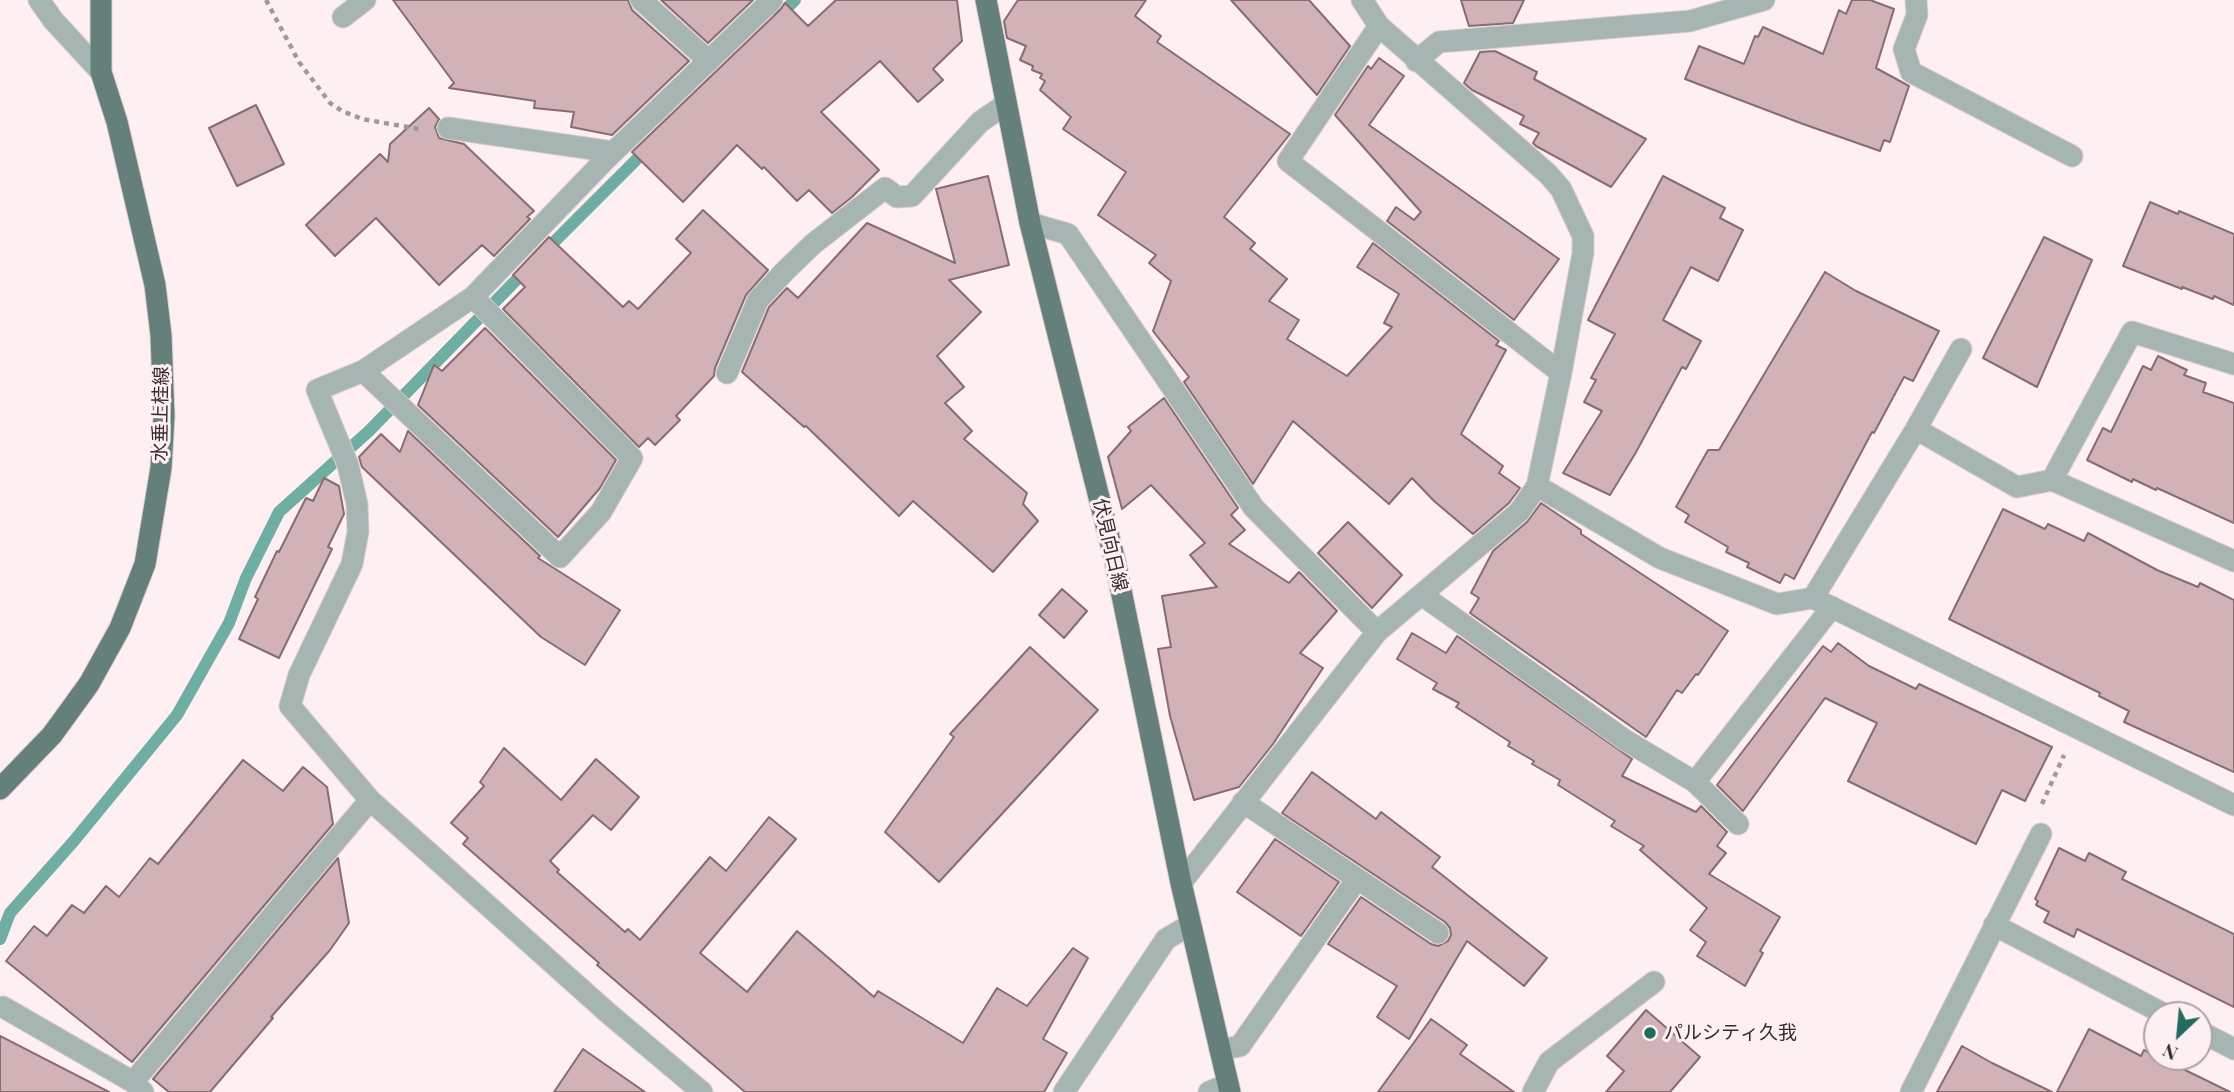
<!DOCTYPE html>
<meta charset="utf-8">
<style>
body{margin:0}
#map{position:relative;width:2234px;height:1092px;overflow:hidden;background:#fef0f2;font-family:"Playfair Display",serif}
canvas{display:block}
.north{position:absolute;left:2143px;top:1001px;width:70px;height:70px;box-sizing:border-box;background:#fef0f2;border:2px solid #afa1a3;border-radius:50%;rotate:206deg;font-size:19px;font-weight:700;line-height:28px;text-align:center;color:#382b2d}
.north::after{content:'';display:block;margin:auto;width:24px;height:32px;background:#236a60;clip-path:polygon(50% 0,100% 100%,50% 72%,0 100%)}
</style>
<div id="map">
<canvas width="2234" height="1092"></canvas>
<div class="north">N</div>
</div>
<script>
const context = document.querySelector('canvas').getContext('2d');
context.lineJoin = 'round';
const toPath = rows => new Path2D(rows.map(r => 'M' + r).join(''));
function stroke(path, color, width, dash) { context.strokeStyle = color; context.lineWidth = width; context.lineCap = dash ? 'butt' : 'round'; context.setLineDash(dash || []); context.stroke(path); }
function paint(path, color) { context.fillStyle = color; context.fill(path, 'evenodd'); }
function drawText(font, color, halo, rows, align = 'center') {
  context.font = font + ' "Playfair Display","Noto Sans JP",serif'; context.lineWidth = 6; context.setLineDash([]); context.textBaseline = 'middle'; context.strokeStyle = halo; context.fillStyle = color; for (const [text, x, y, turn = 0] of rows) {
    context.save(); context.translate(x, y); context.rotate((+turn || 0) * Math.PI / 180); context.textAlign = isNaN(turn) ? turn : align; if (halo) context.strokeText(text, 0, 0); context.fillText(text, 0, 0); context.restore();
  }
}
const stream = toPath([
 [779,16,795,0],
 [544,252,650,146],
 [0,939,10,913,73,842,177,715,229,623,246,578,279,512,369,431,529,267]
]);
const building = toPath([
 [393,0,628,0,632,10,689,61,612,135,571,127,574,112,534,108,535,101,449,88,454,83,393,0],
 [661,0,753,0,708,43,661,0],
 [836,0,957,0,962,41,933,69,943,80,918,102,880,61,821,112,879,170,852,197,832,213,809,190,797,201,764,167,762,169,737,145,683,202,632,152,781,9,785,3,808,26,836,0],
 [1018,0,1146,0,1135,16,1161,36,1157,42,1290,134,1224,217,1255,243,1250,249,1287,279,1269,301,1299,320,1287,339,1347,376,1392,327,1384,323,1399,294,1357,267,1373,243,1499,341,1496,345,1506,350,1461,434,1503,466,1499,473,1520,488,1509,503,1473,534,1434,501,1412,478,1389,504,1293,421,1253,484,1184,382,1189,377,1153,331,1171,281,1149,263,1156,255,1098,215,1126,172,1063,129,1071,117,1040,90,1045,81,1040,78,1042,74,1032,70,1033,66,1020,60,1026,46,1007,38,1004,21,1018,0],
 [1231,0,1309,0,1350,46,1317,95,1231,0],
 [1461,0,1524,0,1513,23,1469,26,1461,0],
 [1852,0,1870,0,1894,9,1876,68,1909,86,1890,142,1884,140,1880,151,1803,124,1685,79,1699,46,1744,64,1755,36,1758,37,1763,27,1823,54,1839,10,1846,14,1852,0],
 [1495,51,1537,72,1534,79,1646,139,1611,187,1536,146,1533,143,1539,133,1520,124,1524,116,1472,90,1464,83,1480,52,1495,51],
 [1379,58,1404,76,1369,125,1559,259,1514,320,1387,221,1396,207,1414,220,1421,212,1335,115,1368,66,1371,69,1379,58],
 [256,105,284,164,237,186,209,128,256,105],
 [429,108,439,119,435,127,439,138,464,144,534,211,527,217,530,219,494,256,482,245,439,285,376,218,335,256,306,225,380,154,388,162,390,144,429,108],
 [988,176,1009,265,949,280,981,312,937,356,964,387,945,403,972,431,964,439,1027,493,1023,504,1038,521,993,572,913,501,899,516,806,426,804,427,742,372,769,307,787,288,798,298,867,223,955,263,936,189,988,176],
 [1663,176,1725,208,1720,218,1743,230,1718,281,1691,267,1663,320,1701,341,1686,369,1682,367,1635,454,1610,495,1563,473,1602,411,1584,402,1596,380,1591,378,1615,334,1588,320,1663,176],
 [2150,202,2178,214,2179,211,2234,234,2234,305,2214,296,2213,299,2182,287,2182,289,2123,266,2150,202],
 [703,210,768,270,746,295,715,368,714,376,676,416,680,420,655,445,648,438,639,447,503,309,525,287,513,275,549,237,623,307,629,301,638,309,691,253,676,239,703,210],
 [2044,237,2092,260,2037,387,1983,358,2044,237],
 [1825,272,1856,291,1939,331,1913,381,1904,377,1874,433,1872,432,1794,579,1785,574,1780,583,1747,567,1749,563,1726,552,1728,547,1685,522,1689,515,1676,507,1708,450,1719,450,1825,272],
 [485,328,616,460,600,488,558,537,418,405,434,365,442,371,485,328],
 [2158,356,2187,370,2184,375,2206,383,2203,392,2234,403,2234,523,2157,488,2156,490,2133,479,2132,482,2087,460,2103,428,2111,432,2143,366,2151,370,2158,356],
 [1164,398,1238,508,1231,515,1245,530,1229,544,1289,583,1299,572,1337,611,1300,653,1323,668,1273,744,1239,787,1194,800,1170,716,1158,649,1171,647,1162,596,1217,587,1190,555,1205,543,1151,485,1122,509,1108,457,1131,431,1128,427,1164,398],
 [408,431,540,556,538,558,620,610,585,665,541,637,362,467,359,457,381,434,400,452,408,431],
 [324,478,339,486,344,514,328,547,332,549,279,658,239,639,258,599,255,597,277,551,279,552,306,498,313,501,324,478],
 [1541,503,1581,530,1581,534,1728,631,1698,675,1696,674,1682,693,1677,690,1646,737,1470,613,1479,598,1471,593,1493,551,1527,522,1541,503],
 [2003,509,2045,529,2048,524,2084,541,2088,533,2157,570,2198,587,2200,583,2234,600,2234,772,2124,722,2129,711,2099,696,2100,693,1949,619,2003,509],
 [1348,522,1402,575,1372,608,1318,553,1348,522],
 [1062,589,1087,611,1064,638,1039,615,1062,589],
 [1412,633,1446,653,1457,636,1632,759,1622,776,1696,812,1701,806,1727,832,1717,846,1726,853,1709,874,1780,917,1760,951,1763,953,1745,986,1697,956,1706,942,1690,930,1707,908,1640,850,1644,846,1611,826,1615,821,1558,785,1560,780,1532,764,1534,761,1508,746,1510,742,1456,707,1459,703,1433,689,1437,683,1397,659,1412,633],
 [1838,643,1869,666,1916,689,1919,684,2052,747,2025,801,2002,790,1976,844,1848,781,1877,723,1825,698,1743,811,1717,785,1823,646,1831,652,1838,643],
 [1030,647,1098,710,939,882,885,832,954,737,950,734,1030,647],
 [504,748,561,800,596,759,639,797,611,830,593,815,550,861,559,870,557,872,625,932,628,929,640,940,710,857,726,871,769,817,796,839,700,953,747,992,797,931,874,997,878,991,963,1043,997,988,1027,1006,1073,948,1088,958,1043,1039,1067,1053,1044,1092,745,1092,597,965,599,963,463,844,468,838,451,823,484,786,480,782,504,748],
 [243,760,283,791,303,767,327,787,333,824,132,1062,6,961,34,926,47,936,72,905,84,913,106,886,119,897,150,858,158,864,243,760],
 [1312,772,1376,819,1381,812,1440,857,1432,867,1547,958,1524,986,1467,941,1409,1039,1377,1017,1397,986,1328,944,1361,897,1431,944,1438,946,1448,941,1451,935,1450,928,1445,922,1282,813,1312,772],
 [1275,839,1339,882,1301,936,1237,892,1275,839],
 [2059,848,2085,861,2089,853,2126,872,2122,879,2234,934,2234,1007,2077,929,2074,937,2044,922,2049,912,2036,905,2038,901,2035,899,2059,848],
 [338,858,349,923,330,950,271,1017,273,1018,210,1092,169,1092,153,1079,338,858],
 [1646,1010,1700,1057,1670,1092,1606,1092,1624,1071,1607,1056,1646,1010],
 [1431,1019,1467,1045,1460,1054,1514,1092,1378,1092,1431,1019],
 [2089,1029,2141,1056,2144,1050,2230,1092,2057,1092,2089,1029],
 [0,1036,109,1092,0,1092,0,1036],
 [1962,1046,1992,1063,2052,1092,1937,1092,1962,1046],
 [583,1049,645,1092,554,1092,583,1049]
]);
const path = toPath([
 [266,0,299,62,330,103,342,111,362,119,419,129],
 [2042,804,2064,755]
]);
const minor = toPath([
 [39,0,53,20,101,72],
 [641,0,709,61],
 [1916,0,1917,15,1904,49,1911,72,2072,156],
 [343,17,365,0],
 [1379,26,1288,161,1561,373],
 [1416,61,1439,42,1690,21,1764,0],
 [448,128,613,152],
 [1030,223,1068,234,1254,508,1377,632],
 [363,371,560,557,601,512,632,458,473,297],
 [727,373,758,300,786,270,813,244,885,188,897,197,912,196,980,122,1006,104],
 [1916,429,1961,349],
 [2052,480,2132,332,2234,364],
 [1537,486,1660,558,1777,604,1813,598,2234,805],
 [1422,595,1625,740,1695,782,1832,607],
 [1813,598,1916,429,2017,487,2052,480,2234,561],
 [1695,782,1738,824],
 [1243,802,1438,933],
 [1181,883,1377,632,1519,512,1537,486,1561,373,1583,253,1583,236,1561,189,1548,174,1379,26,1362,0],
 [1994,925,2166,1015],
 [3,1007,133,1082,143,1092],
 [2199,1031,2234,1049],
 [1220,1050,1240,1046,1357,879],
 [133,1082,370,800],
 [702,1092,608,1013,370,800,290,706,299,675,352,564,358,532,357,504,348,465,317,390,363,371,473,297,605,160,772,0],
 [1064,1092,1166,939,1190,925],
 [1209,1092,1228,1084],
 [1533,1092,1549,1062,1654,982],
 [1911,1092,2041,834]
]);
const major = toPath([
 [986,0,1030,223,1115,561,1181,883,1230,1092],
 [0,789,52,735,89,684,120,628,145,564,161,468,164,416,161,335,155,285,117,122,101,72,101,0]
]);
const markers = [
 [1650,1033,7,"#236a60"]
];
const streetNames = [
 ["水垂上桂線",161,414,-89],
 ["伏見向日線",1110,545,77]
];
const poiNames = [
 ["パルシティ久我",1664,1033]
];
stroke(stream, '#70aea3', 12);
paint(building, '#d1b2b6');
stroke(building, '#896c70', 2);
stroke(minor, '#dacdcf', 23);
stroke(major, '#dacdcf', 23);
stroke(path, '#a49799', 4.5, [5, 5]);
stroke(minor, '#a6b5b1', 21);
stroke(major, '#657f7a', 21);
for (const [x, y, r, color] of markers) { const dot = new Path2D(); dot.arc(x, y, r, 0, 2 * Math.PI); context.fillStyle = color; context.fill(dot); stroke(dot, '#fef0f2', 2.5); }
drawText('19px', '#382b2d', '#fef0f2', streetNames);
drawText('19px', '#382b2d', '#fef0f2', poiNames, 'left');
</script>
